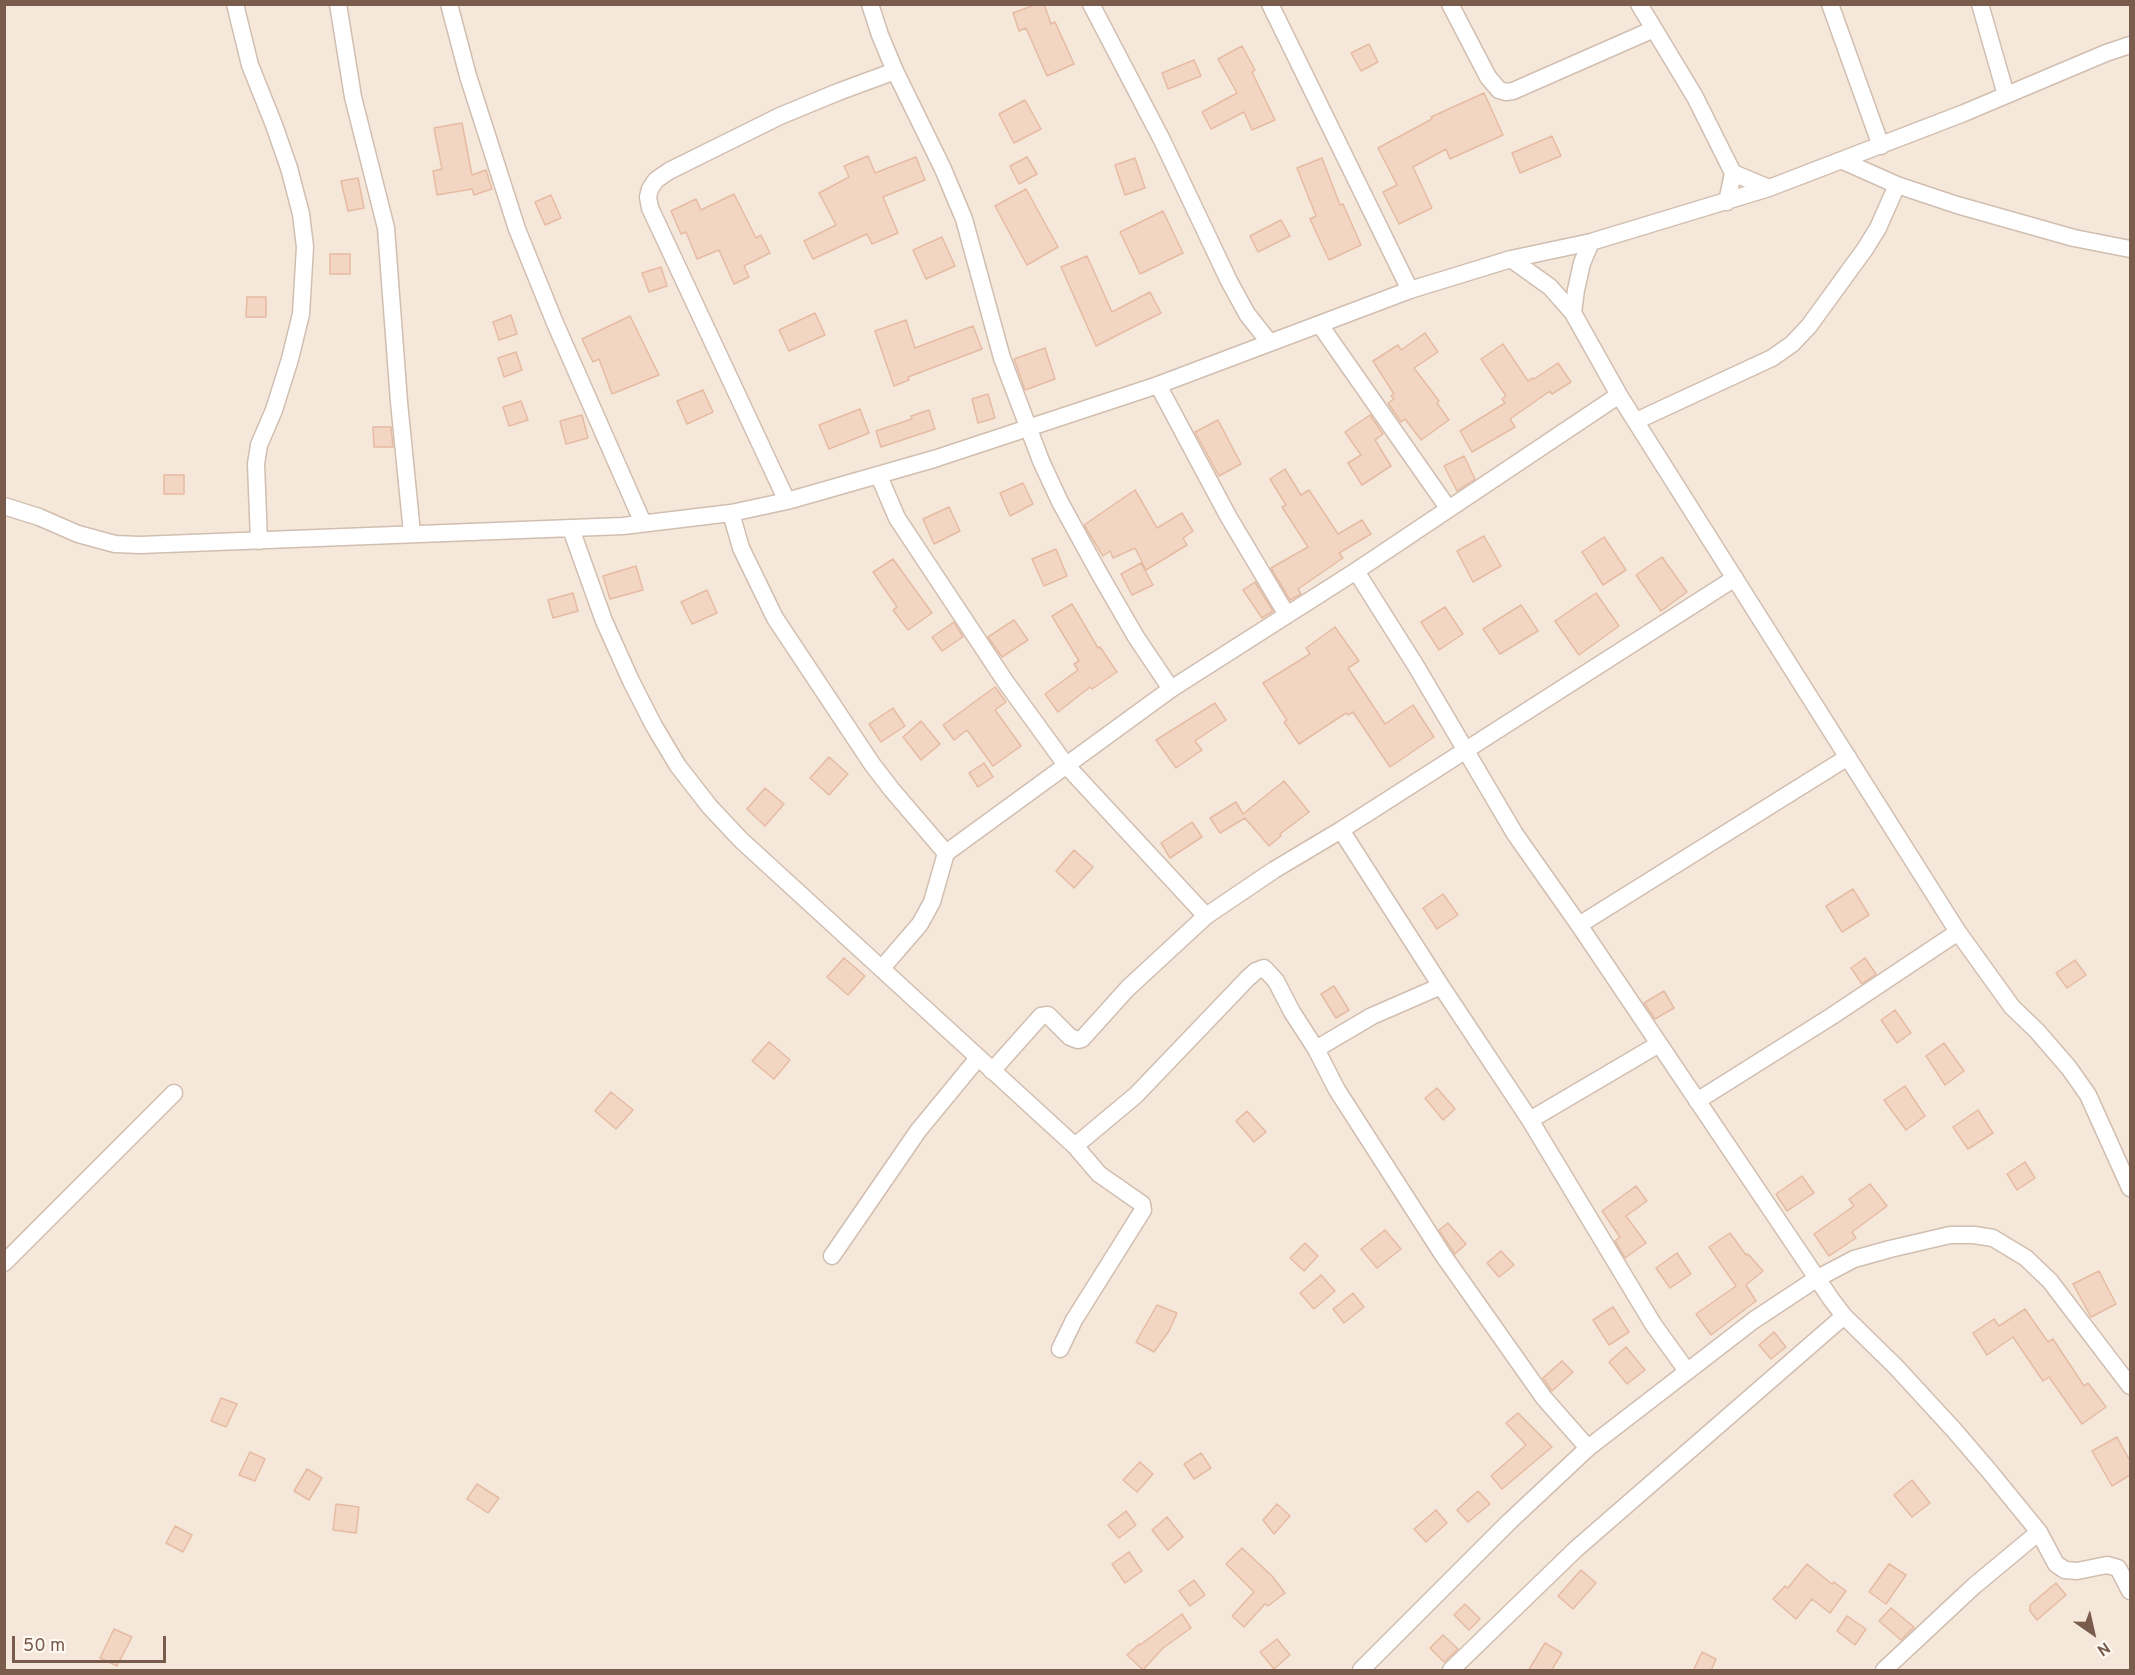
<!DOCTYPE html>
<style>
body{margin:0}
#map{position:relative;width:2135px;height:1675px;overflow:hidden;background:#fdf6ec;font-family:Overpass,sans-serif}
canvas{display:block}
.frame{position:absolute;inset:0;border:6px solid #7a5c4d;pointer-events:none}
.north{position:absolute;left:2063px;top:1603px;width:60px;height:60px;-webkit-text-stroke:4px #fffaf3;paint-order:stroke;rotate:146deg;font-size:16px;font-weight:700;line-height:24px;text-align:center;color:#7a5c4d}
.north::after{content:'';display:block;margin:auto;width:21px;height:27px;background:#7a5c4d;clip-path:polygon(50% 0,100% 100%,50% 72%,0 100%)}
.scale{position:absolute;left:12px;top:1636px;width:154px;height:27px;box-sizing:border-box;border:3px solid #7a5c4d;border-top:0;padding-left:8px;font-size:18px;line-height:21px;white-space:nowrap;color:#7a5c4d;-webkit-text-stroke:4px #fffaf3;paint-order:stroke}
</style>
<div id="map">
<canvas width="2135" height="1675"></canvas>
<div class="frame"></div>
<div class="north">N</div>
<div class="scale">50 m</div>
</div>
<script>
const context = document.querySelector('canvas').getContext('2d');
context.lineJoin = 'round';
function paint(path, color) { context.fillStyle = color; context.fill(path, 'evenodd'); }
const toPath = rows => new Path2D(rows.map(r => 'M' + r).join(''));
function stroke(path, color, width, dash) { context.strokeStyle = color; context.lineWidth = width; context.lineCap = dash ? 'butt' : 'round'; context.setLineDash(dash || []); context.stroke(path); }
const residential = toPath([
 [5,5,2130,5,2130,1670,5,1670]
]);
const building = toPath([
 [1037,4,1044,4,1051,24,1055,22,1074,64,1047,76,1026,28,1019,31,1013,13,1037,4],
 [1369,44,1378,62,1361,71,1351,53,1369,44],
 [1242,46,1255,70,1252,72,1275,120,1252,130,1244,112,1211,129,1202,112,1237,93,1218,59,1242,46],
 [1194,60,1201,76,1168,89,1162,73,1194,60],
 [1484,93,1503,135,1450,159,1446,149,1413,167,1432,208,1399,224,1383,192,1397,185,1378,148,1432,119,1431,117,1484,93],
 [1025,100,1041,129,1014,143,999,114,1025,100],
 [462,123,472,175,486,170,492,189,474,195,472,189,437,195,433,171,442,169,434,128,462,123],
 [1552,136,1561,156,1520,173,1512,153,1552,136],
 [868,156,875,173,916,157,925,180,883,197,898,233,872,244,867,234,813,259,804,241,836,225,819,193,849,177,844,166,868,156],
 [1027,157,1037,174,1019,184,1010,166,1027,157],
 [1135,158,1145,188,1125,195,1115,165,1135,158],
 [1322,158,1340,205,1343,204,1361,245,1329,260,1310,219,1316,216,1297,168,1322,158],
 [358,178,364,208,348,211,341,181,358,178],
 [1026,189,1058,247,1027,265,995,206,1026,189],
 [734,194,756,238,761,235,770,253,744,266,749,277,734,284,719,250,697,259,686,232,681,234,671,211,696,199,701,210,734,194],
 [551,195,561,218,545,225,535,202,551,195],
 [1163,211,1183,253,1140,274,1120,232,1163,211],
 [1281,220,1290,236,1258,252,1250,236,1281,220],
 [942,237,955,266,926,279,913,250,942,237],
 [330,254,350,254,350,274,330,274,330,254],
 [1087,256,1112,312,1150,292,1161,313,1096,346,1061,267,1087,256],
 [661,267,667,286,649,292,642,273,661,267],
 [247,297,266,297,266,317,246,317,247,297],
 [815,313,825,335,789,351,779,330,815,313],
 [511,315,517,334,499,340,493,322,511,315],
 [630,316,659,375,612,394,599,359,593,362,582,339,630,316],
 [906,320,915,348,973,326,982,349,908,377,909,380,894,386,875,331,906,320],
 [1425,333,1438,352,1414,368,1439,401,1437,403,1449,420,1421,440,1405,419,1401,422,1388,403,1394,399,1391,396,1394,394,1373,361,1398,345,1401,350,1425,333],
 [1503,344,1528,381,1532,378,1534,379,1558,363,1571,382,1552,394,1550,391,1510,419,1515,427,1472,452,1460,431,1505,403,1502,399,1506,396,1481,359,1503,344],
 [1045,348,1055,379,1025,390,1014,359,1045,348],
 [516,352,522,370,504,377,498,358,516,352],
 [703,390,713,412,687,424,677,401,703,390],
 [988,394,995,418,978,423,972,399,988,394],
 [521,401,528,420,509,426,503,407,521,401],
 [860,409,869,433,829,449,819,425,860,409],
 [929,410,935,429,881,447,876,431,912,419,911,416,929,410],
 [582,415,588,438,566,444,560,421,582,415],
 [1370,415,1383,434,1375,440,1391,466,1362,485,1348,463,1361,455,1345,432,1370,415],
 [1218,420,1241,464,1219,476,1195,432,1218,420],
 [373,427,391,427,393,447,374,447,373,427],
 [1464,456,1475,479,1457,491,1444,466,1464,456],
 [1285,469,1301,495,1309,490,1338,534,1362,520,1371,534,1339,553,1343,558,1298,589,1301,594,1290,600,1271,568,1308,547,1282,507,1286,505,1270,479,1285,469],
 [164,475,184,475,184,494,164,494,164,475],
 [1023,483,1033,504,1010,516,1000,493,1023,483],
 [1135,490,1157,528,1182,513,1193,531,1183,538,1187,545,1146,570,1135,548,1113,558,1110,551,1103,556,1084,525,1135,490],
 [949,507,960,531,934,544,923,519,949,507],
 [1484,536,1501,566,1473,582,1457,551,1484,536],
 [1604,537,1626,570,1603,585,1582,552,1604,537],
 [1056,549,1067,576,1044,586,1032,559,1056,549],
 [1662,557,1687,592,1661,611,1636,575,1662,557],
 [893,559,932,613,908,630,893,610,897,607,873,572,893,559],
 [1141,563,1153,585,1132,595,1121,574,1141,563],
 [636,566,643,590,610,599,603,576,636,566],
 [1255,582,1273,611,1262,618,1243,590,1255,582],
 [707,590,717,613,692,624,681,602,707,590],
 [573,593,578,611,553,618,548,600,573,593],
 [1596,593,1619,626,1579,655,1555,621,1596,593],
 [1072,604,1098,648,1100,647,1117,672,1092,689,1090,687,1058,712,1045,694,1078,670,1074,664,1079,661,1052,616,1072,604],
 [1521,605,1538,631,1500,654,1483,629,1521,605],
 [1445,607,1463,634,1439,650,1421,622,1445,607],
 [1014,620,1028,640,1002,657,988,637,1014,620],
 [954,622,963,637,942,651,932,637,954,622],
 [1335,627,1359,661,1348,668,1385,724,1413,705,1434,737,1390,767,1353,712,1348,715,1346,713,1299,744,1284,722,1287,720,1263,683,1310,654,1306,648,1335,627],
 [995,687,1006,702,995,710,1021,746,993,766,967,730,954,740,943,725,995,687],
 [1215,703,1226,720,1195,741,1202,750,1176,768,1156,740,1215,703],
 [893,708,905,726,881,742,869,724,893,708],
 [921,721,940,744,921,760,903,737,921,721],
 [829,757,848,774,829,795,810,778,829,757],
 [984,763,993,777,978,787,969,773,984,763],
 [1284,781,1309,812,1280,834,1281,836,1269,846,1245,818,1220,833,1210,818,1236,802,1243,814,1284,781],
 [765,788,784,804,765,826,747,809,765,788],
 [1192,822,1202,837,1170,858,1161,843,1192,822],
 [1074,850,1093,867,1074,888,1056,871,1074,850],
 [1853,889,1869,915,1842,932,1826,906,1853,889],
 [1443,894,1458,915,1437,929,1423,908,1443,894],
 [844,958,865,976,848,995,827,977,844,958],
 [1865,958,1876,974,1862,984,1851,968,1865,958],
 [2075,960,2086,975,2067,988,2056,973,2075,960],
 [1334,986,1349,1010,1336,1018,1321,994,1334,986],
 [1664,991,1674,1008,1655,1019,1644,1003,1664,991],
 [1895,1010,1911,1033,1897,1043,1881,1020,1895,1010],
 [769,1042,790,1060,774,1079,752,1061,769,1042],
 [1944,1043,1964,1071,1945,1085,1926,1056,1944,1043],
 [1905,1086,1925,1116,1906,1130,1884,1100,1905,1086],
 [1437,1088,1455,1109,1443,1120,1425,1098,1437,1088],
 [611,1092,633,1110,616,1129,595,1111,611,1092],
 [1978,1110,1993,1133,1968,1149,1953,1127,1978,1110],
 [1247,1111,1266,1132,1254,1142,1236,1121,1247,1111],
 [2025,1162,2035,1178,2017,1190,2007,1174,2025,1162],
 [1802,1176,1814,1193,1787,1211,1776,1194,1802,1176],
 [1870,1184,1887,1206,1852,1232,1856,1238,1829,1256,1814,1234,1854,1206,1849,1199,1870,1184],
 [1636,1186,1647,1201,1626,1216,1646,1243,1625,1258,1615,1241,1620,1237,1602,1211,1636,1186],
 [1448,1223,1466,1244,1455,1254,1439,1230,1448,1223],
 [1385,1230,1401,1249,1377,1268,1361,1249,1385,1230],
 [1730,1233,1746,1255,1748,1254,1763,1271,1746,1285,1756,1301,1711,1335,1696,1314,1736,1286,1709,1247,1730,1233],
 [1305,1243,1318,1256,1304,1271,1290,1258,1305,1243],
 [1501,1251,1514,1265,1499,1277,1487,1263,1501,1251],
 [1677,1253,1691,1274,1670,1288,1656,1268,1677,1253],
 [2099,1271,2116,1304,2091,1317,2073,1284,2099,1271],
 [1321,1275,1335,1291,1314,1309,1300,1293,1321,1275],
 [1353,1293,1364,1307,1344,1323,1333,1309,1353,1293],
 [1157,1305,1177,1313,1169,1331,1154,1352,1136,1342,1157,1305],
 [1613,1307,1629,1332,1609,1345,1593,1320,1613,1307],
 [2025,1309,2048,1342,2053,1339,2084,1386,2088,1383,2106,1407,2082,1424,2049,1377,2043,1381,2013,1337,1987,1355,1973,1333,1994,1319,1999,1326,2025,1309],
 [1774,1332,1786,1347,1771,1359,1759,1345,1774,1332],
 [1626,1347,1645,1370,1627,1384,1609,1362,1626,1347],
 [1562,1361,1573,1372,1552,1391,1543,1378,1562,1361],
 [221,1398,237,1404,226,1427,211,1421,221,1398],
 [1518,1413,1552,1447,1502,1489,1491,1476,1526,1445,1506,1423,1518,1413],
 [2117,1437,2130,1461,2130,1475,2112,1486,2092,1451,2117,1437],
 [250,1452,265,1459,255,1481,239,1475,250,1452],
 [1201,1453,1211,1468,1194,1479,1184,1464,1201,1453],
 [1140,1462,1153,1474,1137,1492,1123,1480,1140,1462],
 [307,1469,322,1478,309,1500,294,1491,307,1469],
 [1912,1480,1930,1503,1912,1517,1894,1495,1912,1480],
 [477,1484,499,1498,488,1513,467,1499,477,1484],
 [1478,1491,1490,1504,1468,1522,1457,1510,1478,1491],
 [336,1504,359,1507,356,1533,333,1530,336,1504],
 [1277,1504,1290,1516,1274,1534,1263,1520,1277,1504],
 [1436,1510,1447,1523,1426,1542,1414,1529,1436,1510],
 [1126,1511,1136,1525,1119,1538,1108,1525,1126,1511],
 [1167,1517,1183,1537,1168,1550,1152,1530,1167,1517],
 [175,1526,192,1535,183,1552,166,1543,175,1526],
 [1242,1548,1272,1576,1285,1593,1268,1606,1265,1604,1244,1627,1232,1616,1254,1592,1226,1564,1242,1548],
 [1129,1552,1142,1571,1125,1583,1112,1564,1129,1552],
 [1807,1564,1832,1584,1834,1582,1846,1591,1830,1613,1812,1599,1796,1619,1773,1599,1785,1586,1788,1588,1807,1564],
 [1889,1564,1906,1575,1886,1604,1869,1592,1889,1564],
 [1581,1570,1596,1583,1573,1609,1558,1596,1581,1570],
 [1194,1580,1205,1595,1190,1606,1179,1591,1194,1580],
 [2056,1583,2066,1595,2037,1620,2030,1611,2030,1605,2056,1583],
 [1465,1604,1480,1619,1469,1630,1454,1615,1465,1604],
 [1891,1608,1914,1627,1901,1640,1879,1621,1891,1608],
 [1182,1614,1191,1628,1163,1648,1143,1670,1127,1655,1139,1644,1140,1645,1182,1614],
 [1847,1616,1866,1629,1855,1645,1837,1631,1847,1616],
 [114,1629,132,1637,117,1666,100,1658,114,1629],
 [1443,1635,1458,1649,1444,1662,1430,1648,1443,1635],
 [1277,1639,1290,1655,1274,1669,1260,1652,1277,1639],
 [1545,1643,1562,1653,1551,1671,1528,1671,1545,1643],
 [1702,1652,1716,1659,1711,1671,1693,1671,1702,1652]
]);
const street = toPath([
 [235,4,250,65,274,125,289,168,301,214,305,247,301,314,290,359,274,410,259,445,256,464,259,541],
 [338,4,353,97,386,228,399,402,412,533],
 [449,4,468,76,517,229,555,323,643,523],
 [870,4,880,35,895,71,943,169,964,219,1002,358,1041,461,1060,502,1099,573,1136,637,1171,689],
 [1091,4,1162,140,1229,281,1247,314,1270,343],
 [1270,4,1410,290],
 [1450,4,1488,77,1499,90,1506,92,1513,91,1654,29],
 [1639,4,1695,97,1733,173,1727,202],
 [1830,4,1881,146],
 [1980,4,2006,95],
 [1843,161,1897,185,1957,205,2074,238,2130,249],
 [1733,173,1769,188],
 [1511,259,1550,287,1573,313,1619,395,1958,932,2012,1007,2037,1031,2069,1068,2088,1095,2130,1188],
 [1573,313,1576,290,1582,263,1591,242],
 [1320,325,1448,508],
 [1158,385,1228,516,1287,615],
 [1636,421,1772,358,1792,344,1809,326,1865,249,1878,228,1897,185],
 [879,476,897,518,1005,681,1066,765,1206,916],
 [787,501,650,208,648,197,650,189,656,180,669,171,780,116,838,92,895,71],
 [4,506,39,517,78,534,115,544,140,545,623,526,731,513,787,501,934,459,1158,385,1410,290,1511,259,1591,242,1769,188,1964,113,2106,53,2130,45],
 [731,513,741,548,775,618,872,764,892,790,946,853],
 [571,529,604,621,631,681,654,726,678,766,710,807,741,840,1075,1146,1099,1174,1142,1204,1143,1210,1074,1320,1060,1349],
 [1356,571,1416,666,1515,834,1579,925,1831,1299,1844,1316,1896,1367,1954,1430,1990,1472,2039,1532,2056,1564,2065,1570,2077,1571,2107,1565,2118,1568,2130,1591],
 [1341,830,1441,986,1530,1120,1653,1324,1687,1371],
 [1579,925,1848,757],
 [882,968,920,924,932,902,946,853,1171,689,1356,571,1619,395],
 [1316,1049,1372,1016,1441,986],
 [992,1071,1041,1016,1048,1015,1070,1037,1078,1040,1082,1039,1128,988,1206,916,1274,870,1341,830,1735,578],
 [1697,1101,1832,1016,1958,932],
 [1530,1120,1659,1044],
 [1075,1146,1136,1095,1248,978,1256,971,1264,968,1276,981,1292,1012,1316,1049,1337,1090,1443,1255,1544,1398,1588,1448],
 [832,1256,918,1131,978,1058],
 [4,1263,174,1093],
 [1361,1670,1509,1522,1588,1448,1754,1320,1816,1279,1854,1259,1890,1249,1950,1235,1974,1235,1993,1238,2026,1258,2050,1281,2130,1386],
 [1451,1670,1576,1549,1844,1316],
 [1884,1670,1974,1586,2039,1532]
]);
paint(residential, '#f5e8da');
paint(building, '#f3d5c3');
stroke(building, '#e6bba3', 1.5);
stroke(street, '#d1beb0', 19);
stroke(street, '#fff', 16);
</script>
